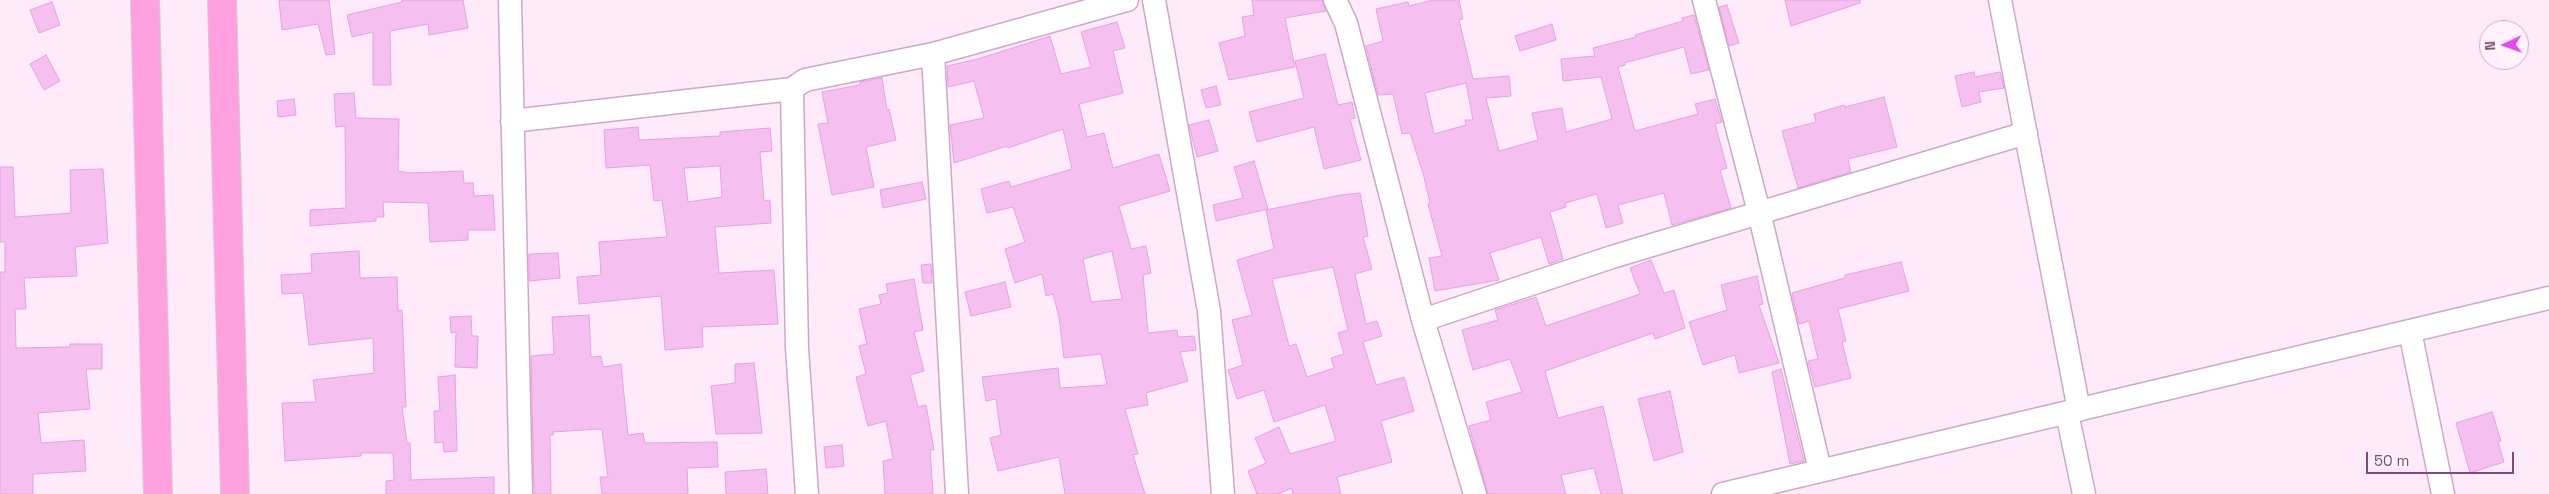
<!DOCTYPE html>
<style>
body{margin:0}
#map{position:relative;width:2549px;height:494px;overflow:hidden;background:#feeaf8;font-family:"Space Grotesk",sans-serif}
canvas{display:block}
.north{position:absolute;left:2479px;top:20px;width:50px;height:50px;box-sizing:border-box;background:#fff2fb;border:1px solid #cbafc7;border-radius:50%;rotate:267deg;font-size:14px;font-weight:700;line-height:20px;text-align:center;color:#7c4b79}
.north::after{content:'';display:block;margin:auto;width:18px;height:22px;background:#e349ee;clip-path:polygon(50% 0,100% 100%,50% 72%,0 100%)}
.scale{position:absolute;left:2366px;top:452px;width:148px;height:22px;box-sizing:border-box;border:2px solid #7c4b79;border-top:0;padding-left:6px;font-size:15px;line-height:18px;white-space:nowrap;color:#7c4b79;-webkit-text-stroke:4px #fff2fb;paint-order:stroke}
</style>
<div id="map">
<canvas width="2549" height="494"></canvas>
<div class="north">N</div>
<div class="scale">50 m</div>
</div>
<script>
const context = document.querySelector('canvas').getContext('2d');
context.lineJoin = 'round';
function paint(path, color) { context.fillStyle = color; context.fill(path, 'evenodd'); }
const toPath = rows => new Path2D(rows.map(r => 'M' + r).join(''));
function stroke(path, color, width, dash) { context.strokeStyle = color; context.lineWidth = width; context.lineCap = dash ? 'butt' : 'round'; context.setLineDash(dash || []); context.stroke(path); }
const building = toPath([
 [279,0,329,0,335,54,326,55,318,24,282,30,279,0],
 [402,0,463,0,468,28,429,35,428,24,390,31,391,85,373,85,373,32,352,37,347,15,402,2,402,0],
 [1252,0,1322,0,1326,11,1285,18,1295,67,1229,80,1219,43,1245,36,1242,17,1254,15,1252,0],
 [1433,0,1459,0,1463,19,1459,20,1473,79,1509,76,1511,96,1486,98,1499,151,1538,140,1532,113,1562,108,1566,132,1612,119,1601,77,1563,81,1561,59,1595,56,1593,48,1636,37,1635,35,1683,21,1682,18,1694,15,1709,70,1691,74,1684,47,1624,63,1625,65,1618,67,1635,131,1698,114,1695,104,1715,99,1722,122,1715,124,1727,168,1720,170,1731,208,1672,225,1664,193,1618,205,1623,223,1606,228,1597,194,1565,203,1566,207,1550,212,1563,259,1549,264,1541,237,1490,253,1499,280,1435,291,1429,258,1442,256,1428,204,1430,203,1423,173,1410,133,1402,134,1393,94,1378,95,1366,46,1383,41,1376,9,1408,2,1409,6,1433,0],
 [1466,83,1473,120,1465,120,1466,125,1434,134,1425,93,1466,83],
 [1785,0,1860,0,1860,3,1791,26,1785,0],
 [52,2,60,25,39,33,30,10,52,2],
 [1727,5,1739,43,1729,46,1719,7,1727,5],
 [1117,22,1125,48,1113,51,1123,93,1079,104,1087,137,1104,133,1113,168,1159,154,1170,191,1119,206,1131,249,1146,246,1151,273,1143,275,1148,333,1177,330,1178,337,1194,336,1196,350,1180,352,1188,381,1146,393,1148,405,1125,409,1138,454,1133,455,1145,494,1065,494,1059,457,998,471,990,438,1001,435,996,399,986,401,982,377,1058,368,1060,388,1107,385,1101,354,1064,358,1059,317,1053,294,1046,296,1042,274,1015,283,1005,249,1025,242,1013,207,987,213,981,189,1009,181,1011,187,1072,169,1063,129,1008,148,1007,146,954,163,950,125,984,118,974,81,948,87,947,66,978,59,1050,36,1061,74,1091,67,1081,32,1117,22],
 [1112,251,1122,299,1091,302,1083,259,1112,251],
 [1552,24,1556,40,1520,51,1515,36,1552,24],
 [1325,54,1338,105,1352,102,1355,118,1350,119,1361,160,1324,169,1314,127,1257,142,1249,112,1304,98,1295,61,1325,54],
 [46,55,60,81,44,90,30,64,46,55],
 [1974,72,1975,77,2000,72,2004,88,1979,92,1981,102,1962,107,1955,76,1974,72],
 [882,78,887,110,889,109,896,140,866,147,874,187,832,195,818,124,828,123,822,92,860,85,860,82,882,78],
 [1216,86,1221,105,1206,108,1201,90,1216,86],
 [354,93,356,118,399,119,398,171,410,173,463,171,464,183,473,183,474,196,493,195,495,230,468,230,468,240,430,242,428,203,383,202,384,217,376,217,376,221,310,226,310,210,346,208,345,126,336,127,334,94,354,93],
 [1884,97,1897,147,1848,159,1851,172,1798,188,1782,131,1816,122,1814,114,1844,105,1845,107,1884,97],
 [294,99,296,115,278,117,277,101,294,99],
 [1209,120,1218,151,1197,157,1189,125,1209,120],
 [638,127,639,140,720,136,720,132,770,128,772,151,760,152,764,201,770,200,771,223,715,227,719,273,774,270,778,324,702,327,703,347,665,350,661,296,579,304,577,277,601,275,599,242,667,237,662,200,654,201,650,165,606,168,604,130,638,127],
 [720,166,722,197,688,202,684,168,720,166],
 [1254,161,1268,209,1216,221,1213,205,1243,198,1234,167,1254,161],
 [0,167,13,167,15,217,71,213,70,170,103,169,108,243,75,247,77,276,24,278,26,309,15,309,16,348,70,347,70,344,102,344,102,369,86,369,90,409,38,413,41,443,84,440,86,471,33,474,33,494,0,494,0,272,5,272,5,242,0,242,0,167],
 [922,182,926,199,883,208,880,190,922,182],
 [1360,193,1368,236,1363,237,1372,269,1355,274,1366,324,1377,321,1382,336,1363,342,1376,385,1404,377,1414,411,1381,421,1392,462,1337,477,1341,494,1293,494,1292,488,1278,494,1257,494,1248,471,1266,463,1255,438,1279,427,1290,454,1336,441,1325,405,1274,422,1264,390,1237,399,1228,370,1243,365,1232,320,1252,315,1237,260,1274,249,1266,210,1341,195,1360,193],
 [1333,267,1348,330,1338,333,1344,354,1331,358,1334,368,1307,377,1296,344,1289,346,1272,279,1333,267],
 [359,251,360,278,397,277,398,311,402,310,406,407,402,407,407,443,410,443,411,480,494,477,494,494,386,494,386,481,394,480,393,453,361,453,361,456,285,461,282,403,316,402,313,380,374,373,373,338,309,345,303,293,282,294,281,275,312,273,311,254,359,251],
 [558,253,560,278,529,281,529,254,558,253],
 [1651,260,1664,293,1674,290,1685,328,1655,339,1653,333,1545,371,1558,418,1603,406,1623,494,1601,494,1594,468,1561,475,1566,494,1488,494,1469,426,1491,420,1486,402,1522,392,1510,359,1473,370,1462,330,1498,320,1495,310,1536,297,1546,326,1640,294,1630,268,1651,260],
 [1901,262,1909,291,1838,309,1846,341,1842,342,1851,378,1815,387,1808,361,1818,359,1809,321,1799,324,1792,293,1845,278,1845,275,1901,262],
 [931,264,932,283,923,283,921,265,931,264],
 [1757,276,1763,304,1759,305,1779,363,1739,373,1735,355,1703,365,1689,322,1727,310,1721,285,1757,276],
 [914,279,923,330,914,332,924,371,910,375,918,407,926,405,934,450,930,450,933,494,885,494,883,461,893,459,886,421,868,426,856,377,866,374,859,346,867,344,859,309,881,304,879,295,888,293,886,284,914,279],
 [1005,282,1011,307,971,316,965,292,1005,282],
 [589,315,591,357,601,356,603,367,621,364,628,435,643,433,645,443,717,442,718,467,687,468,688,494,602,494,600,477,608,477,602,430,599,429,553,432,553,435,550,435,551,494,534,494,531,356,554,354,552,317,589,315],
 [471,316,472,336,478,336,477,368,455,367,456,332,451,333,450,317,471,316],
 [754,363,762,433,716,434,711,386,735,383,735,364,754,363],
 [1781,369,1804,461,1790,464,1772,372,1781,369],
 [455,375,457,451,444,452,443,442,435,443,434,411,440,411,438,377,455,375],
 [1670,391,1683,452,1654,461,1638,399,1670,391],
 [2492,412,2501,441,2498,442,2504,462,2470,473,2456,423,2492,412],
 [842,445,844,466,826,468,824,447,842,445],
 [766,469,768,494,726,494,725,472,766,469]
]);
const minor = toPath([
 [510,0,521,494],
 [1154,0,1209,311,1223,494],
 [1335,0,1346,23,1423,320,1475,494],
 [1704,0,1759,212,1820,470],
 [2000,0,2079,410],
 [933,54,957,494],
 [792,89,797,348,807,494],
 [512,121,792,89,805,80,933,54,1127,0],
 [1423,320,1612,257,2026,133],
 [2410,331,2443,494],
 [2067,413,2084,494],
 [1723,494,2549,298]
]);
const major = toPath([
 [145,0,158,494],
 [222,0,235,494]
]);
paint(building, '#f5c0f0');
stroke(building, '#e99fe3', 1);
stroke(minor, '#cda9c8', 25);
stroke(major, '#d8c9d7', 30);
stroke(minor, '#fff', 22);
stroke(major, '#ffa0df', 28);
</script>
